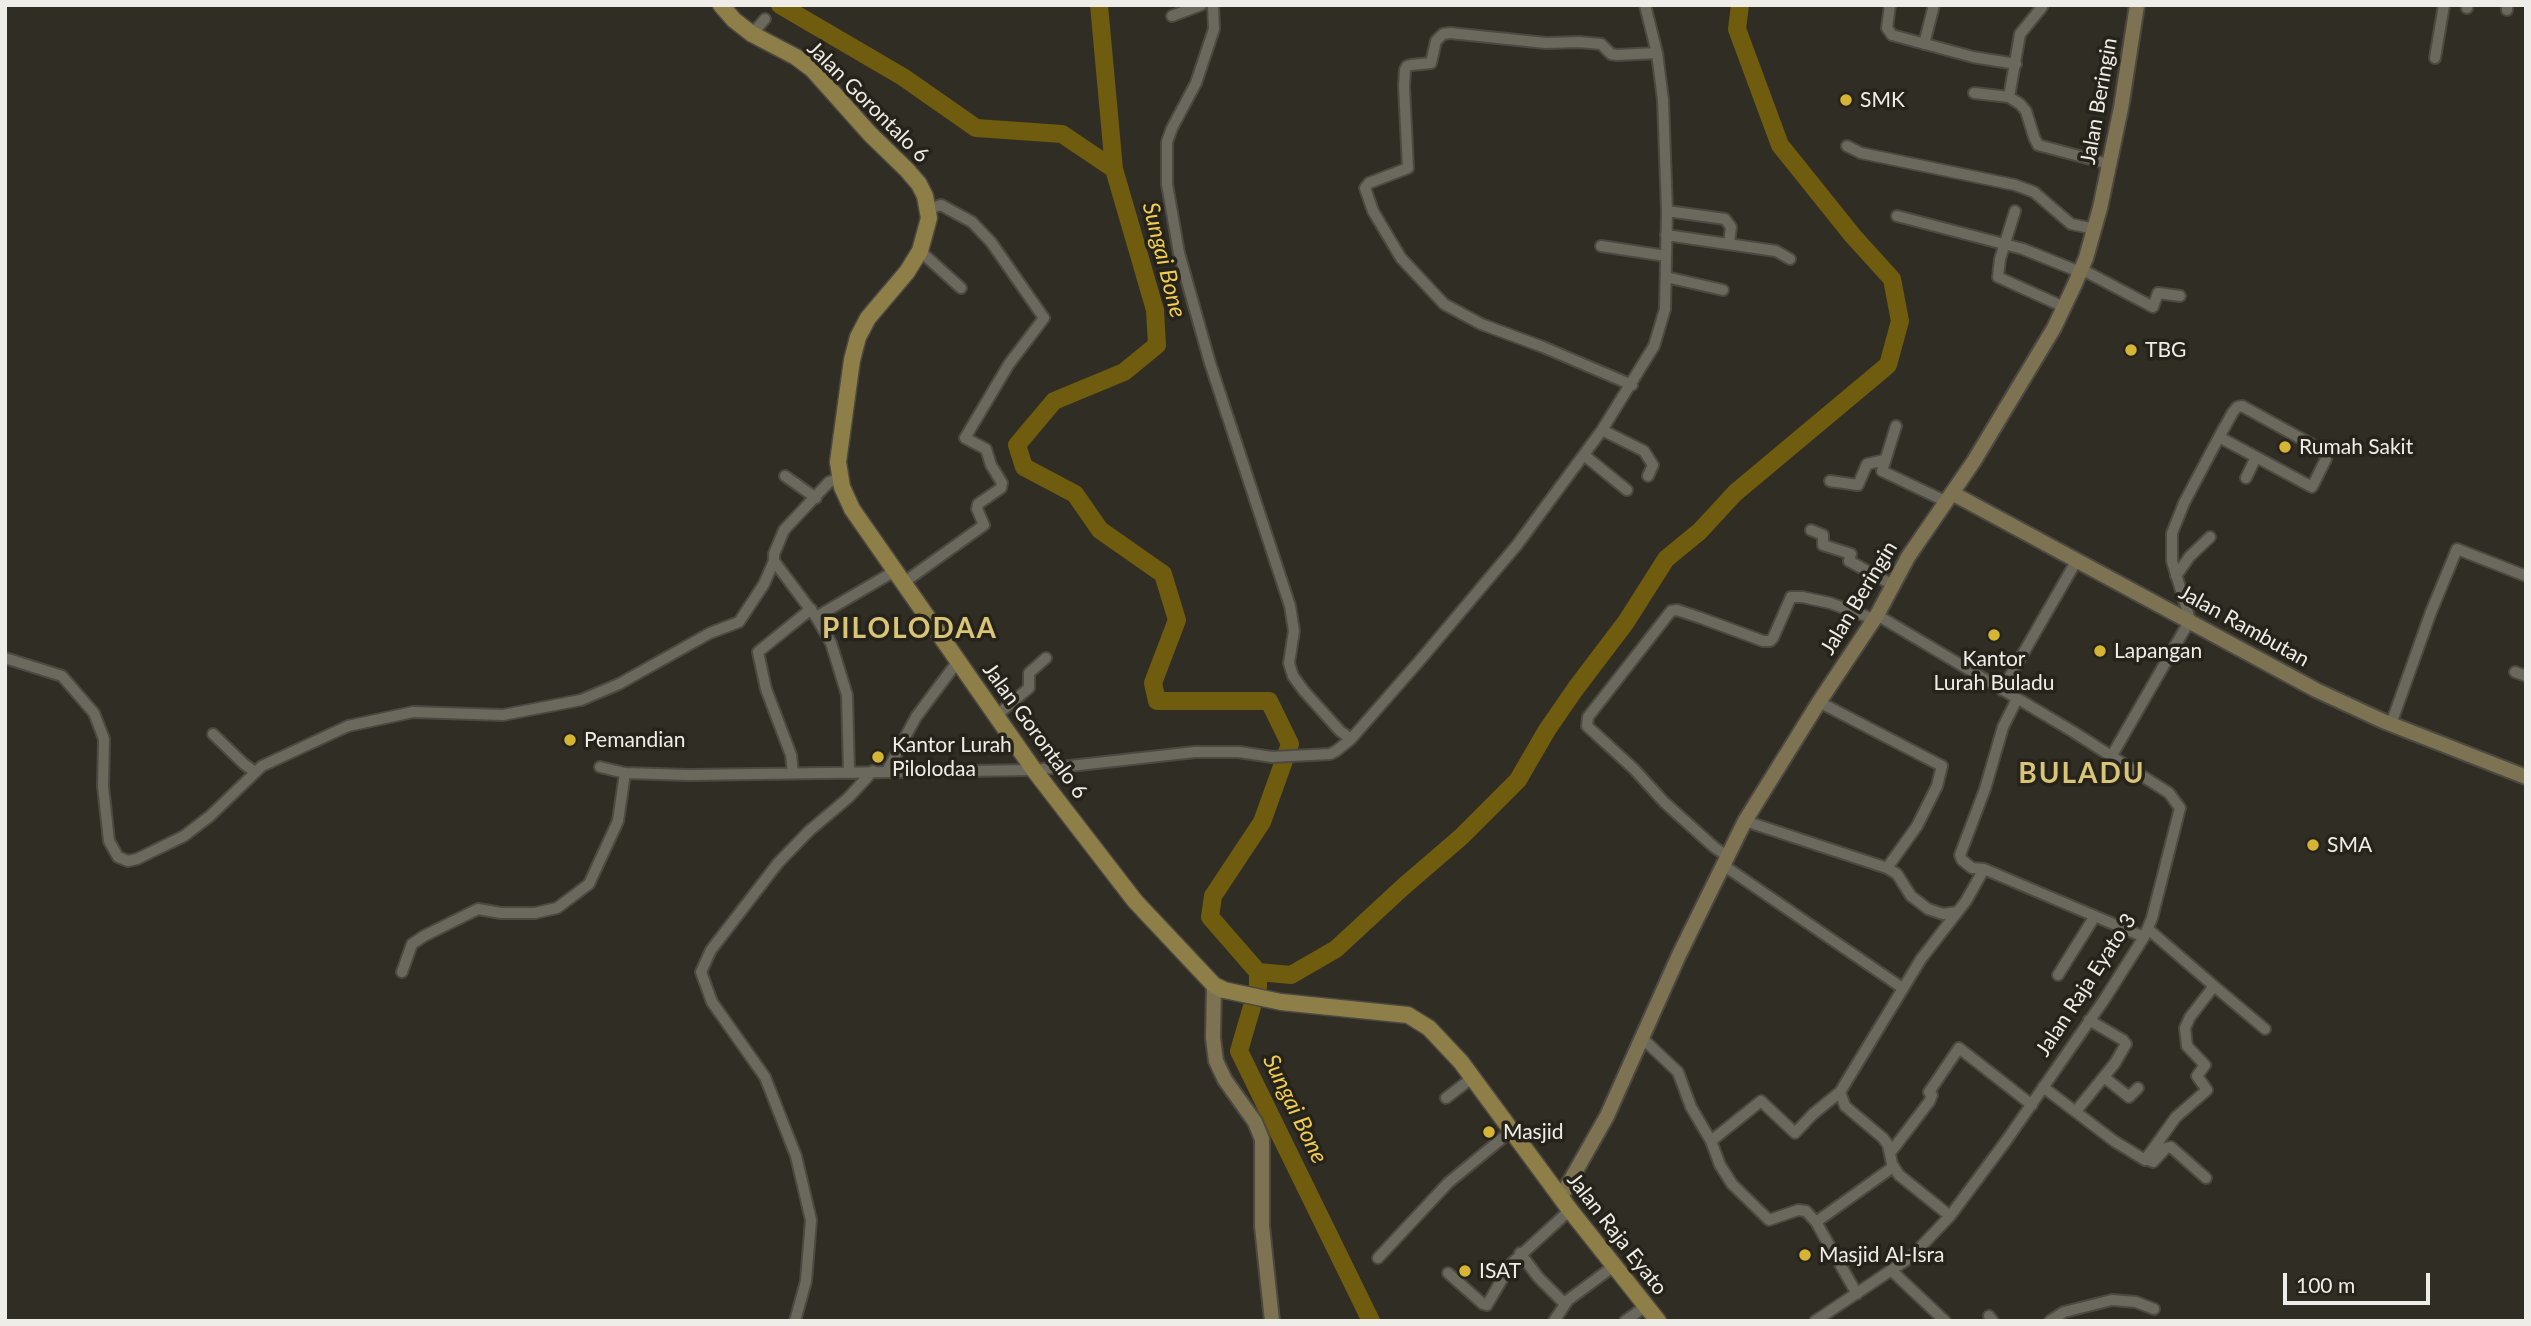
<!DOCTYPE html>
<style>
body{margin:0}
#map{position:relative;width:2531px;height:1326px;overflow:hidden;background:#302d24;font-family:Lato,sans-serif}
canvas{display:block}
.frame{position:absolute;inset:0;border:7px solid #efede7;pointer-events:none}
.scale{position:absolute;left:2283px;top:1273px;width:147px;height:32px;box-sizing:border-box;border:4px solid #efede7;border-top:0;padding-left:9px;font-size:21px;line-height:24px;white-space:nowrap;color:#efede7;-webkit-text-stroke:5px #26231a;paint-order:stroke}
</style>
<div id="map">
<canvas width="2531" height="1326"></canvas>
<div class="frame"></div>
<div class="scale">100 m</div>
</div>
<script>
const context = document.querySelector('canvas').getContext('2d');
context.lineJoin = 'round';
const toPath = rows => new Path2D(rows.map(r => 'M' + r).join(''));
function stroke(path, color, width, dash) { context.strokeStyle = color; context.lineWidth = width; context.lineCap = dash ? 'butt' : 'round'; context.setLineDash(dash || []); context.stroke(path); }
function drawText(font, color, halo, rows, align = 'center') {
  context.font = font + ' Lato,sans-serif'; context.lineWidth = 7; context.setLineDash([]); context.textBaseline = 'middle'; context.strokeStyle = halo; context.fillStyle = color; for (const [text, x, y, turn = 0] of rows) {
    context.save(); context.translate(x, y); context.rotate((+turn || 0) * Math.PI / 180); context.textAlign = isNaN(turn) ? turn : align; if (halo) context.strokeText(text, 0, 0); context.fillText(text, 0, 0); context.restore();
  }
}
const river = toPath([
 [780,5,903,77,976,128,1062,134,1114,169],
 [1099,5,1114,169,1155,310,1157,345,1124,372,1054,401,1017,445,1024,467,1075,494,1100,530,1163,574,1177,620,1153,683,1157,701,1269,701,1290,744,1262,822,1213,896,1210,917,1258,972,1258,986,1239,1051,1371,1321],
 [1258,972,1291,975,1336,949,1403,887,1461,837,1518,780,1547,730,1576,688,1626,622,1666,559,1700,531,1735,493,1888,365,1900,321,1892,279,1853,236,1780,145,1737,29,1740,5]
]);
const street = toPath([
 [1213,5,1214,29,1196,83,1172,128,1167,142,1167,184,1179,253,1210,363,1290,606,1294,631,1289,663,1293,676,1304,691,1340,731,1351,739],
 [1890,5,1887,28,1892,35,1973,57,2016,64],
 [2467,8,2467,5],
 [2507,10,2507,5],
 [1172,16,1201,5],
 [752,34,765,19],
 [1924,44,1934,5],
 [2435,58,2444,5],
 [1974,93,2009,97,2020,104,2026,111,2034,137,2038,145,2109,164],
 [2009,97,2020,34,2042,7],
 [1847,146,1861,153,2015,185,2034,192,2071,224,2095,229],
 [1667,211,1725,219,1731,227,1729,243],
 [2015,211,2000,259,1998,277,2064,307],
 [1897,216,2023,249,2080,272],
 [1666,235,1776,251,1790,259],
 [1601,246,1666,256],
 [920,251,961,288],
 [2081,269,2153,307,2158,293,2180,296],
 [1666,277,1723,290],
 [1632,385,1543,347,1481,324,1444,304,1401,258,1373,211,1365,188,1369,183,1408,168,1404,86,1405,70,1407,66,1411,65,1431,63,1436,41,1443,34,1450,33,1546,43,1579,42,1601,44,1611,54,1617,55,1657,53],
 [1896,426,1882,471,1945,501],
 [1602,430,1644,451,1653,465,1648,476],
 [1584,455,1627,490],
 [785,476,816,498],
 [840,478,829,482,784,530,774,554,774,561,816,617,831,643,847,695,849,771],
 [2246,478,2256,457],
 [1830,481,1858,485,1867,464,1885,460],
 [1811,530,1823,535,1823,545,1851,554,1849,561,1893,585],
 [2176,576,2190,556,2210,537],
 [903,583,984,525,977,509,978,504,1001,488,1002,483,991,465,986,449,965,438,1009,364,1044,318,991,242,972,222,941,205,929,209],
 [816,617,895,571],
 [5,658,62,676,94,713,104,739,103,786,109,841,118,857,128,861,137,859,184,836,210,816,262,766,348,726,413,712,503,715,581,700,619,684,710,633,739,622,764,584,774,561],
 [2515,672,2526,676],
 [2002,690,2077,560],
 [1819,702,1942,766,1937,786,1917,826,1887,868,1897,874,1911,896,1928,909,1943,914,1957,912],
 [997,715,1029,688,1029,673,1046,658],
 [2391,724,2431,612,2457,549,2526,576],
 [213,734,244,764,255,772],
 [2111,757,2190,620,2172,561,2172,533,2184,503,2219,437,2233,412,2237,407,2242,406,2311,444,2324,453,2326,459,2312,487,2219,437],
 [600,767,625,773,688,775,1034,770,1195,752,1239,752,1272,757,1330,754,1336,751,1351,739,1421,659,1517,545,1602,430,1654,346,1665,309,1667,211,1663,100,1657,53,1645,5],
 [887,771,916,717,958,661],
 [793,773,791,755,766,689,758,652,811,609],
 [1745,821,1887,868],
 [1727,856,1714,847,1664,802,1634,769,1587,726,1588,717,1671,611,1677,610,1701,618,1763,641,1770,641,1773,638,1791,597,1802,597,1830,603,1874,619],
 [1723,865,1901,987],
 [1984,869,1972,868,1962,860,1960,855,1985,789,2003,727,2017,699],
 [402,972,412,944,424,936,478,909,501,913,535,913,557,908,589,884,618,821,625,773],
 [2058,975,2095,916],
 [2214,986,2265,1029],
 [1642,1038,1678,1072,1691,1107,1711,1141,1720,1165,1732,1184,1769,1220,1798,1210,1806,1211,1816,1222,1857,1294],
 [2104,1077,2129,1097,2138,1088],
 [2043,1087,2114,1141,2145,1160,2176,1117,2207,1090,2197,1076,2205,1065,2187,1046,2185,1028,2190,1017,2214,986,2148,929],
 [1446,1098,1472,1078],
 [2076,1111,2115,1063,2126,1044,2123,1040,2089,1020],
 [1711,1141,1761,1101,1795,1133,1813,1114,1840,1092],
 [1890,1153,1929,1102,1932,1095,1929,1092,1959,1048,2032,1105],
 [2146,1159,2153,1162,2166,1148,2171,1147,2206,1178],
 [1950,1216,1899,1175,1892,1164,1888,1145,1883,1138,1845,1106,1840,1092,1921,959,1966,901,1984,869,2144,937],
 [1816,1222,1893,1167],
 [1520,1253,1538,1277,1565,1304],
 [1378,1258,1448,1183,1511,1131],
 [1892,1271,1945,1321],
 [1448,1273,1483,1304,1487,1305,1511,1264,1570,1210],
 [1989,1316,1993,1321],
 [795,1321,806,1281,811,1220,796,1156,765,1077,712,1002,701,972,711,950,778,863,809,831,848,798,873,771],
 [1554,1321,1568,1300,1614,1266],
 [1625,1321,1646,1306],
 [1815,1321,1911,1257,1950,1216,2006,1141,2104,1000,2144,937,2152,918,2180,808,2169,793,2072,731,1877,615],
 [2050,1321,2064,1312,2112,1300,2136,1302,2154,1309]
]);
const secondary = toPath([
 [1952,493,2316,690,2383,721,2526,777],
 [1214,985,1213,1038,1216,1061,1225,1080,1255,1122,1262,1139,1262,1226,1272,1321],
 [1561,1197,1607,1116,1679,955,1745,821,1819,702,1877,615,1908,557,1974,461,2054,328,2074,286,2086,258,2100,208,2121,108,2137,5]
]);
const primary = toPath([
 [721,5,734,20,752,34,796,57,812,69,870,134,907,170,919,184,925,196,929,218,920,251,907,272,868,318,858,337,852,360,838,462,842,487,852,509,1034,770,1135,901,1214,985,1224,990,1281,1002,1408,1015,1429,1028,1461,1062,1570,1210,1658,1321]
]);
const markers = [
 [1846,100,7,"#d6b534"],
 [2131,350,7,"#d6b534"],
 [2285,447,7,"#d6b534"],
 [1994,635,7,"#d6b534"],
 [2100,651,7,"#d6b534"],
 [570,740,7,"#d6b534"],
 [878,757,7,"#d6b534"],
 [2313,845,7,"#d6b534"],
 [1489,1132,7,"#d6b534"],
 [1805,1255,7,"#d6b534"],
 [1465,1271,7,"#d6b534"]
];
const poiNames = [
 ["SMK",1860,100],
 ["TBG",2145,350],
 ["Rumah Sakit",2299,447],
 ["Lapangan",2114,651],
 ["Kantor",1994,659,"center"],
 ["Lurah Buladu",1994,683,"center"],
 ["Pemandian",584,740],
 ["Kantor Lurah",892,745],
 ["Pilolodaa",892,769],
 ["SMA",2327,845],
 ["Masjid",1503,1132],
 ["Masjid Al-Isra",1819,1255],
 ["ISAT",1479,1271]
];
const streetNames = [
 ["Jalan Beringin",2099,101,-80],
 ["Jalan Gorontalo 6",868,102,45],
 ["Jalan Beringin",1859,598,-59],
 ["Jalan Rambutan",2244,626,29],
 ["Jalan Gorontalo 6",1035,731,54],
 ["Jalan Raja Eyato 3",2086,985,-57],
 ["Jalan Raja Eyato",1617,1234,52]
];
const waterNames = [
 ["Sungai Bone",1164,260,76],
 ["Sungai Bone",1295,1109,64]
];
const districtNames = [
 ["PILOLODAA",910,629],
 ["BULADU",2082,774]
];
stroke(river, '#6f5c0e', 18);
stroke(street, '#4c4941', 14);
stroke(secondary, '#4c4941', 18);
stroke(primary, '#4c4941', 19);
stroke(street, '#6b685e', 10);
stroke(secondary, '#7d7353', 14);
stroke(primary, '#8e7f48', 16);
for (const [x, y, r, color] of markers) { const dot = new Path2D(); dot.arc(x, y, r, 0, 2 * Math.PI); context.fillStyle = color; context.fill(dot); stroke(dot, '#26231a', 2.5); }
drawText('21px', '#efede7', '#26231a', poiNames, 'left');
drawText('21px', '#efede7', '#26231a', streetNames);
drawText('italic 23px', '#f0cd50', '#26231a', waterNames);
context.letterSpacing = '2px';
drawText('bold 28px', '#dac477', '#26231a', districtNames);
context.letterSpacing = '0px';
</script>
